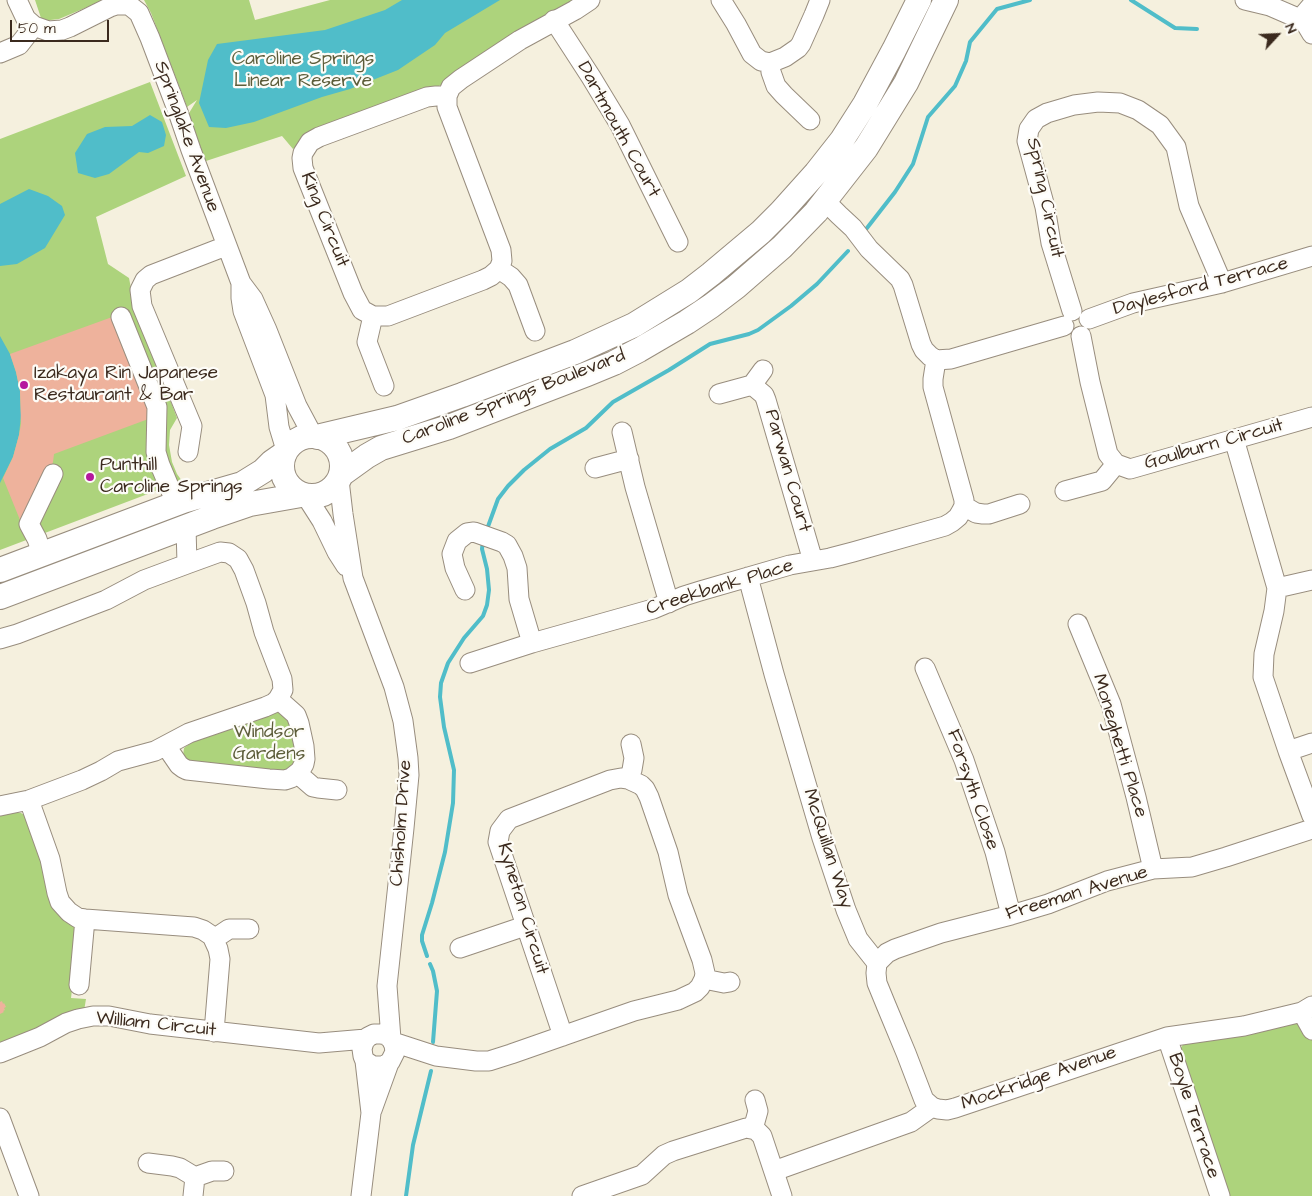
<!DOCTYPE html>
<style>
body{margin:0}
#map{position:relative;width:1312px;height:1196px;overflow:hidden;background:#f5f0de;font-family:"Architects Daughter",sans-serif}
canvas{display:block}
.north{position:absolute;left:1252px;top:10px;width:50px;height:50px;-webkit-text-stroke:4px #fdfcf7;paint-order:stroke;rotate:65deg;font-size:14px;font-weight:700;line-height:20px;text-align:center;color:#3b2a1e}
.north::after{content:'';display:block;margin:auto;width:18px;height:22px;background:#3b2a1e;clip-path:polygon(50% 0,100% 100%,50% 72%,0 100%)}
.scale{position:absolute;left:10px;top:20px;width:99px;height:22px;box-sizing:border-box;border:2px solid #3b2a1e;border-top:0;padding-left:6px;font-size:15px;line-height:18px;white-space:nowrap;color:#3b2a1e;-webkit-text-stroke:4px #fdfcf7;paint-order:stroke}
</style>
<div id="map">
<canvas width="1312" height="1196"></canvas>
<div class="north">N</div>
<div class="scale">50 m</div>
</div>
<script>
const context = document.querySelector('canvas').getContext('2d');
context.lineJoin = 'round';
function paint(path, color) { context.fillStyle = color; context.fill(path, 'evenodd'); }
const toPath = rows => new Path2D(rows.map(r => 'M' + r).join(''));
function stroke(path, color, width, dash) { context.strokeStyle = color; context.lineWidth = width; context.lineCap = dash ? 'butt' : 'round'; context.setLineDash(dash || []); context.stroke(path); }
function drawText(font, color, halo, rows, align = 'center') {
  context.font = font + ' "Architects Daughter",sans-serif'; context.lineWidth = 4.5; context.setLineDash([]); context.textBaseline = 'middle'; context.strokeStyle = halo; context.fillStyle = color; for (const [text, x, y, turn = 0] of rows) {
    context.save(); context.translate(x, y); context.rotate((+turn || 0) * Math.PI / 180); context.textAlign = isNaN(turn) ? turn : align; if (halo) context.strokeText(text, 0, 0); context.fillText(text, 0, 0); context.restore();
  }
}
const green = toPath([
 [35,0,104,0,59,19,42,21],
 [144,0,249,0,255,20,330,0,579,0,444,84,307,136,293,149,282,136,203,162,186,118,197,100,187,107,151,13],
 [150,82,186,176,96,217,108,264,129,278,134,304,177,418,170,430,169,445,172,462,177,474,182,481,0,550,0,139],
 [279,710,288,714,300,750,291,772,193,765,183,756,184,748,192,742],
 [11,812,21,813,26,816,79,932,71,998,86,999,84,1011,0,1046,0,815],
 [1290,1024,1298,1024,1305,1028,1312,1040,1312,1196,1226,1196,1180,1049,1184,1043]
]);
const water = toPath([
 [402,0,500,0,445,33,435,45,398,70,350,89,322,97,254,122,226,128,209,127,199,103,208,60,217,44,325,30,385,10],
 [150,115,162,122,166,135,164,146,148,153,139,152,109,174,95,178,78,173,75,153,87,134,105,127,132,126],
 [29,189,48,196,62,206,65,215,45,248,17,264,0,266,0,204],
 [0,336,10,354,16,372,20,391,21,415,19,435,13,457,0,483]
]);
const stream = toPath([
 [1131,0,1175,28,1197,29],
 [867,228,895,192,913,164,928,117,955,86,966,61,970,42,997,9,1030,0],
 [486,532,498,499,508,486,524,470,550,449,586,428,613,402,669,370,710,344,749,334,758,330,791,306,817,284,848,251],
 [427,956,422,941,422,935,432,903,445,852,453,803,454,770,444,727,440,697,441,683,448,663,464,638,483,616,487,605,489,590,487,569,482,549,483,541],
 [430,964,433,971,437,991,433,1042],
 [406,1196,413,1145,431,1071]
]);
const building = toPath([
 [115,316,151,418,54,454,53,462,48,478,20,520,3,478,13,457,19,435,21,424,20,391,16,372,10,354],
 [2,1001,3,1004,4,1003,6,1007,4,1008,5,1010,3,1011,4,1012,0,1014,0,1002]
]);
const minor = toPath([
 [17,0,26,19,34,26,48,31,62,30,70,27,110,7,116,5,129,5,139,13,150,38,178,112,191,150,241,283,253,299,267,330,297,406,313,436],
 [721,0,736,24,752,54,761,61,770,63,785,57,798,48,801,44,814,15,820,0],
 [1245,0,1270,6,1300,19,1306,24,1312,34],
 [1300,19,1312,5],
 [554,20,591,77,620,125,678,242],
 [0,53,19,45,34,26],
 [770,63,771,72,776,86,784,95,810,120],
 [447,96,436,96,427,97,319,137,310,142,303,153,302,158,303,168,353,293,362,310,373,316,388,316,483,280,491,276,499,269,502,261,501,250,447,107,447,96,451,87,461,79,520,40,575,10,590,0],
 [825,201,839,215,853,228,869,249,900,279,903,285,921,344,924,350,930,356,936,360,951,359,1064,326],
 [499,269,511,277,518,285,535,331],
 [241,283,241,298,243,311,275,395,279,427,286,450],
 [1072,311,1051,243,1045,207,1027,141,1029,129,1036,119,1047,113,1074,105,1098,102,1120,103,1138,110,1160,125,1176,147,1189,206,1222,283],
 [373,316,367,342,384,386],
 [121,317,157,407,156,452,160,465,176,503],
 [1089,319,1133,303,1222,283,1312,256],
 [1081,336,1090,382,1108,454,1116,464,1130,469,1312,417],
 [752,385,764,395,766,400,813,561],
 [719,394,752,385,763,370],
 [622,432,635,487,669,603],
 [1234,439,1277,588,1274,611,1264,654,1263,677,1288,751,1312,816],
 [188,452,192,426,142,306,140,290,145,280,151,275,226,246],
 [595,468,629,459],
 [339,480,343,514,353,578,394,687,403,721,408,758,409,775,404,828,387,986,391,1039,394,1045,395,1052,390,1062,383,1066,373,1066,365,1061,363,1056,362,1049,364,1042,368,1037,374,1034,380,1034,386,1035,391,1039],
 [1065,491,1102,481,1116,464],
 [306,496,322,521,337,552,346,566],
 [964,506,976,513,983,514,989,514,1020,504],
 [42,554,37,539,29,524,53,474],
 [748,577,774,674,822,838,846,910,858,939,877,963,876,973,877,983,886,1005,906,1053,924,1100,932,1107],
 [1277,588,1312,580],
 [465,590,455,568,452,554,457,541,467,533,474,532,502,542,507,545,513,556,517,568,519,599,532,643],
 [1078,624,1111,704,1136,797,1153,869],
 [0,639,17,634,106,600,144,580,187,564,186,527],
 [470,663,532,643,653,609,684,596,700,591,790,565,830,558,853,552,945,526,952,522,958,517,961,512,964,506,964,500,933,387,933,379,936,360],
 [925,668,964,760,995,852,1011,915],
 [166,746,179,765,183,768,187,770,269,779,285,780,291,778,300,771,304,764,305,759,304,746,299,723,296,715,278,699],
 [1288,751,1312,743],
 [298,774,313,787,318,788,337,790],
 [628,779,632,770,634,758,631,744],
 [29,800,50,859,57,893,60,902,69,912,78,918,85,919,194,927,203,930,212,936,218,949,220,959,214,1032],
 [0,806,29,800,82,780,101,771,118,761,155,751,189,733,265,707,274,703,278,699,283,690,282,679,264,632,256,603,244,570,238,559,229,553,220,552,187,564],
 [214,939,229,929,249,929],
 [460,948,525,926],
 [877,963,887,953,895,949,941,933,1011,915,1048,904,1107,881,1153,869,1192,867,1226,857,1312,829],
 [704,979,724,983,730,982],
 [79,985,85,919],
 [1302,1012,1312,1030],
 [1167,1037,1220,1196],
 [393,1042,436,1056,476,1061,489,1061,511,1054,634,1011,678,1000,695,992,700,987,704,979,705,973,702,960,678,895,668,852,649,797,645,789,641,785,628,779,621,778,610,780,509,819,500,831,498,842,563,1036],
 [0,1053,40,1037,66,1023,78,1019,93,1016,109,1016,150,1024,319,1043,366,1039],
 [372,1110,389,1063],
 [0,1118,29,1196],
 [753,1129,758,1111,755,1100],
 [148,1163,172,1166,180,1168,195,1177,212,1171,224,1171],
 [774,1171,911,1122,932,1107,938,1109,947,1110,955,1108,1167,1037,1244,1026,1302,1012,1312,1006],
 [193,1196,195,1177],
 [361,1196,371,1113,365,1061],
 [582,1196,642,1175,664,1155,673,1151,746,1128,756,1130,762,1136,782,1196]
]);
const major = toPath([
 '282 466a30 30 0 1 1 60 0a30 30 0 1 1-60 0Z',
 [317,437,397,418,462,395,575,352,634,325,689,291,711,274,761,232,781,212,816,173,842,140,865,104,894,50,919,0],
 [342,474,367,456,381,448,449,427,587,374,614,363,639,350,687,322,711,306,736,287,782,247,816,212,866,148,906,83,946,0],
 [0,570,183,501,242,484,263,471,272,462,285,453],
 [0,597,212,517,250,504,301,495]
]);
const markers = [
 [24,385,5,"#b5179e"],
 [90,477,5,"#b5179e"]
];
const parkNames = [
 ["Caroline Springs",303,60],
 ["Linear Reserve",303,82],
 ["Windsor",269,733],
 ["Gardens",269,755]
];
const streetNames = [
 ["Dartmouth Court",618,130,61],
 ["Springlake Avenue",186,137,70],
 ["Spring Circuit",1044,198,78],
 ["King Circuit",324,220,68],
 ["Daylesford Terrace",1201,287,-15],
 ["Caroline Springs Boulevard",514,398,-21],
 ["Goulburn Circuit",1214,445,-16],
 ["Parwan Court",787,471,74],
 ["Creekbank Place",720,588,-17],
 ["Moneghetti Place",1119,746,73],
 ["Forsyth Close",972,790,71],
 ["Chisholm Drive",402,823,-86],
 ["McQuillan Way",827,849,72],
 ["Freeman Avenue",1077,894,-17],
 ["Kyneton Circuit",522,909,73],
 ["William Circuit",156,1025,6],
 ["Mockridge Avenue",1039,1079,-19],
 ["Boyle Terrace",1193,1116,72]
];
const poiNames = [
 ["Izakaya Rin Japanese",34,374],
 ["Restaurant & Bar",34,396],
 ["Punthill",100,466],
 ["Caroline Springs",100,488]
];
paint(green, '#add37c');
paint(water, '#50bdc9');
stroke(stream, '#50bdc9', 4);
paint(building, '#eeb29c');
stroke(minor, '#988d7e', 21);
stroke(major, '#988d7e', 26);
stroke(minor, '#fff', 19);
stroke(major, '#fff', 24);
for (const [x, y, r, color] of markers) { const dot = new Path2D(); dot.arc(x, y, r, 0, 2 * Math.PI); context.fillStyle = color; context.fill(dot); stroke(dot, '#fdfcf7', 2); }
drawText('19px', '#5d5d3a', '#fdfcf7', parkNames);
drawText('19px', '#3b2a1e', '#fdfcf7', streetNames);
drawText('19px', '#3b2a1e', '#fdfcf7', poiNames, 'left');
</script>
